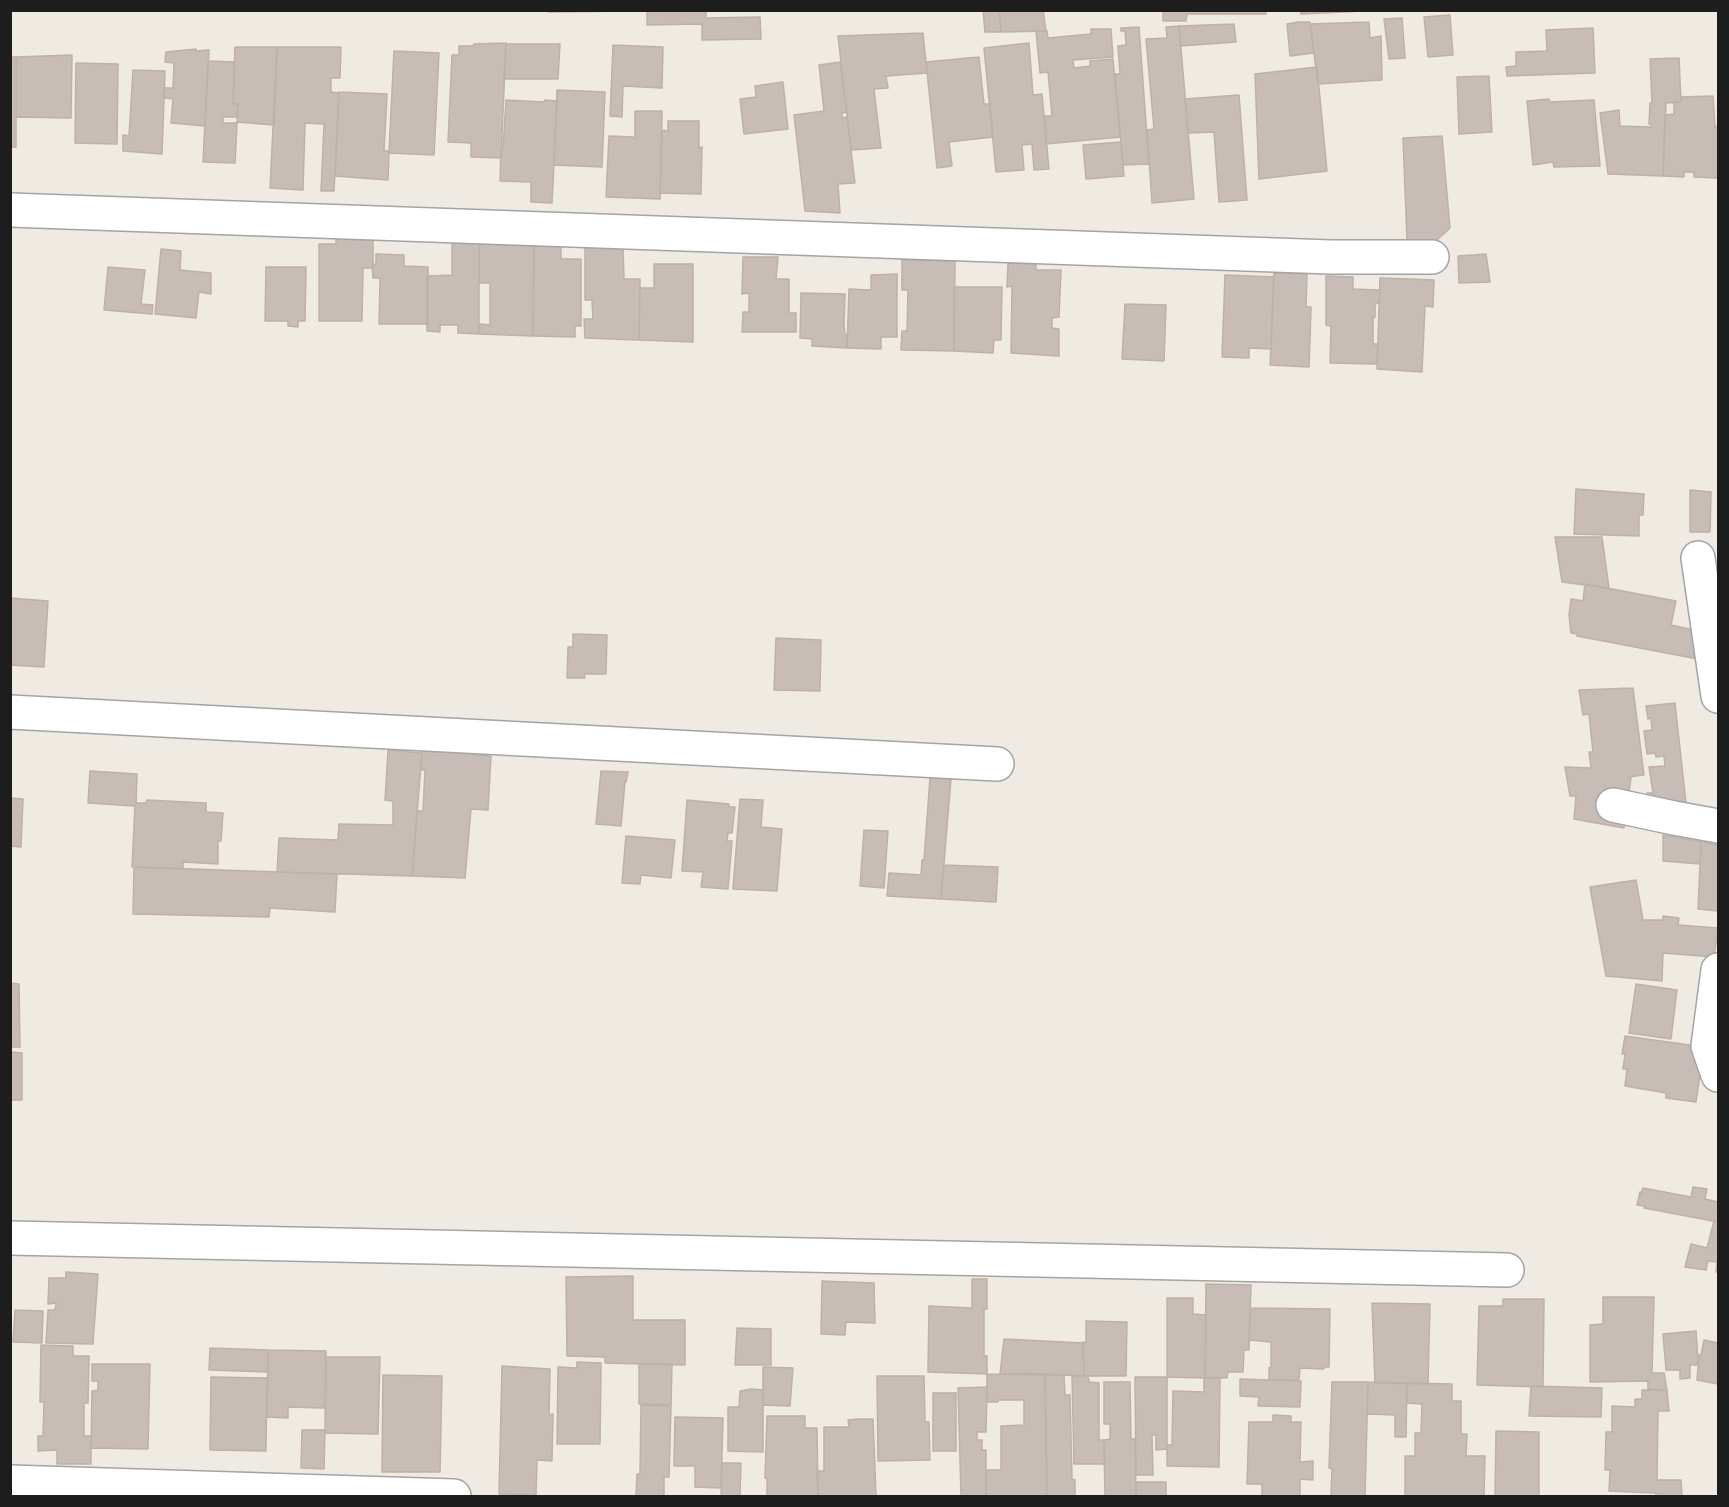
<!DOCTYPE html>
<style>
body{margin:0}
#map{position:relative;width:1729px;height:1507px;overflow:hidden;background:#efeae2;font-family:Quicksand,sans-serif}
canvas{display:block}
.frame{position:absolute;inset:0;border:12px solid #1d1d1d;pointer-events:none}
</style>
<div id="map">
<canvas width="1729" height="1507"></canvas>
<div class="frame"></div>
</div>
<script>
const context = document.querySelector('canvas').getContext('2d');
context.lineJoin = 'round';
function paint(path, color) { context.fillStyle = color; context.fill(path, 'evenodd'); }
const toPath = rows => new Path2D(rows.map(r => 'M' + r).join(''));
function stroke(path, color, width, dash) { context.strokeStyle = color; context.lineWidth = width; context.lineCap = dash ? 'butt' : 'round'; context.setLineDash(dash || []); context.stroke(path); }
const building = toPath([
 [548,10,632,10,632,11,548,12,548,10],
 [647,10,706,10,706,18,760,17,761,39,702,40,702,24,647,25,647,10],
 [983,10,999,10,1001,32,985,32,983,10],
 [999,10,1043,10,1046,31,1001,32,999,10],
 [1163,10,1266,10,1266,14,1187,14,1186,21,1163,21,1163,10],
 [1300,10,1385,10,1301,14,1300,10],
 [1450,15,1453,55,1428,57,1424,17,1450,15],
 [1402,18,1405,58,1389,59,1384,19,1402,18],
 [1298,22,1310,22,1314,53,1290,56,1287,24,1298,22],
 [1369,22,1370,38,1381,36,1382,80,1318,84,1310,24,1369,22],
 [1234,24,1236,42,1180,46,1179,26,1234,24],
 [1179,26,1194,199,1152,203,1147,130,1154,129,1146,39,1167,38,1166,27,1179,26],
 [1139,27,1149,164,1123,165,1115,74,1120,74,1118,46,1126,45,1125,31,1121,31,1121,28,1139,27],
 [1593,28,1595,73,1507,76,1506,67,1516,66,1516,52,1547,51,1546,30,1593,28],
 [1091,29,1111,29,1113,57,1073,60,1074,68,1090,66,1090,61,1113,59,1120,137,1046,144,1044,116,1052,116,1048,72,1040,73,1036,31,1047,31,1048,38,1091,34,1091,29],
 [923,33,927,73,886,76,888,88,874,89,881,148,851,150,838,36,923,33],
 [506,43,501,158,471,157,471,143,448,142,452,55,459,55,459,46,473,46,474,44,506,43],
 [1029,43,1033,95,1042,94,1049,169,1034,170,1032,144,1022,145,1024,170,996,172,984,48,1029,43],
 [506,44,560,44,558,79,504,79,506,44],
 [613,45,663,47,662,88,623,86,622,117,610,116,613,45],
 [235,47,277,47,274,125,237,122,238,104,233,104,235,47],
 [277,47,341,47,340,78,331,78,331,92,339,93,334,191,321,191,324,124,305,123,303,190,270,188,277,47],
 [196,49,196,51,209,50,205,126,171,123,173,99,164,98,164,88,173,88,174,63,165,62,166,52,196,49],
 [394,51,439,53,434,155,389,153,394,51],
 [72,55,71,118,16,117,16,57,72,55],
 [10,57,16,57,16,147,10,147,10,57],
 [979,57,984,104,990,104,993,137,949,142,952,166,937,168,926,62,979,57],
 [1679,58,1681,102,1666,103,1663,176,1608,174,1600,113,1619,110,1620,126,1651,127,1651,124,1649,124,1650,103,1652,103,1650,59,1679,58],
 [208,61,235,62,233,104,238,104,237,117,223,117,223,123,237,123,235,163,203,162,208,61],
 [840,62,847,112,842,113,842,118,847,117,855,183,838,184,840,213,805,211,794,115,824,111,819,65,840,62],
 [76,63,118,64,117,144,75,143,76,63],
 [1317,67,1327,171,1259,179,1255,74,1317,67],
 [133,70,165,71,162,154,123,151,123,135,129,136,133,70],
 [1489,76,1492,132,1459,134,1457,77,1489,76],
 [783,82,788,129,744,134,740,99,756,97,755,86,783,82],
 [557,90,605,92,602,167,554,165,557,90],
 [339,92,387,94,384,151,389,151,388,180,335,176,339,92],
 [1239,95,1247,200,1219,202,1214,132,1188,133,1185,99,1239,95],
 [1713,96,1715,127,1718,126,1718,178,1694,177,1694,172,1684,172,1684,177,1663,176,1665,115,1674,114,1674,102,1681,102,1681,97,1713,96],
 [1549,99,1550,102,1594,100,1600,166,1554,167,1553,162,1533,165,1527,101,1549,99],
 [506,100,544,102,545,100,557,101,552,203,531,202,531,182,500,181,501,149,503,149,506,100],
 [635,111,662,111,660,199,606,197,609,136,633,137,635,139,635,111],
 [668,121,699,121,699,148,702,147,701,194,660,193,662,130,668,131,668,121],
 [1442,136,1450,228,1437,240,1407,240,1403,138,1442,136],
 [1121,142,1124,176,1086,179,1083,145,1121,142],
 [336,237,373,238,373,268,363,268,362,321,319,321,319,244,336,244,336,237],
 [452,241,479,242,479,334,458,333,458,325,440,325,440,332,427,331,427,276,452,275,452,241],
 [479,242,534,244,533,336,479,334,480,324,490,325,490,283,479,283,479,242],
 [534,244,561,246,561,259,581,259,581,326,575,326,575,337,533,336,534,244],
 [585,247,623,248,624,279,640,279,639,340,585,338,584,319,593,319,592,300,585,300,585,247],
 [161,249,181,251,180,270,211,273,211,294,199,292,196,318,155,314,161,249],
 [376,254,404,255,404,266,428,267,428,324,379,324,380,278,373,278,372,265,376,264,376,254],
 [1486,254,1490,282,1459,283,1458,256,1486,254],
 [743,257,778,257,776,279,789,279,789,313,796,313,796,332,742,332,743,312,749,312,749,293,742,294,743,257],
 [902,260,955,261,954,351,901,350,902,331,907,331,908,290,902,290,902,260],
 [1008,263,1036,264,1036,270,1061,270,1059,317,1052,318,1052,328,1059,329,1059,356,1011,353,1012,286,1007,287,1008,263],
 [654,264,693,264,693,342,639,340,640,288,654,288,654,264],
 [108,267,145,270,141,304,153,305,152,314,104,310,108,267],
 [266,267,306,267,305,321,298,321,298,327,288,326,288,321,265,321,266,267],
 [1274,273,1307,274,1306,307,1311,307,1311,309,1309,367,1270,365,1274,273],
 [897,274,897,337,881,337,881,349,847,348,849,289,871,290,871,275,897,274],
 [1225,275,1274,277,1271,349,1249,348,1249,358,1222,357,1225,275],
 [1326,276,1353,277,1353,289,1380,290,1379,303,1375,304,1375,317,1373,318,1373,344,1378,344,1377,364,1330,363,1331,326,1326,325,1326,276],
 [1380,278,1434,280,1433,307,1425,306,1422,372,1377,369,1380,278],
 [954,287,1002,287,1001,340,994,340,993,353,954,351,954,287],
 [801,293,845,294,844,325,845,334,847,335,847,348,812,346,812,339,800,338,801,293],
 [1125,304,1166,305,1164,361,1122,359,1125,304],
 [1576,489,1644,494,1643,515,1639,515,1639,536,1574,534,1576,489],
 [1690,490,1711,492,1710,532,1690,532,1690,490],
 [1555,537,1602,537,1609,588,1562,582,1555,537],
 [1585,584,1676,601,1671,625,1698,631,1703,660,1577,636,1577,634,1571,633,1569,615,1571,599,1583,601,1585,584],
 [10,598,48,601,44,667,10,665,10,598],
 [573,634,607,635,606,674,584,674,585,678,567,678,568,647,573,647,573,634],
 [776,638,821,640,820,691,774,690,776,638],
 [1633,688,1644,775,1628,777,1631,778,1624,828,1574,819,1576,796,1570,796,1565,767,1591,768,1589,752,1593,752,1589,714,1583,715,1579,690,1633,688],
 [1675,703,1686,803,1649,807,1647,793,1653,793,1649,767,1665,766,1664,756,1656,757,1655,753,1647,754,1644,731,1652,730,1651,718,1648,719,1646,706,1675,703],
 [422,748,476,751,475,755,491,756,488,810,471,809,465,878,412,876,417,811,423,811,425,770,421,770,422,748],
 [388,750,422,753,412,876,277,872,279,838,338,840,339,824,393,825,393,801,385,800,388,750],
 [90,771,137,774,136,803,146,803,147,800,206,803,206,812,223,813,221,841,218,841,218,864,183,862,183,869,132,867,135,806,88,803,90,771],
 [601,771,628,772,626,782,625,782,621,826,596,824,601,771],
 [930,778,951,779,941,899,887,896,889,873,921,875,922,860,924,860,930,778],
 [10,798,23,799,21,847,10,846,10,798],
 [740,799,763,800,761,827,782,829,777,891,733,889,740,799],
 [687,800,729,804,729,807,735,807,732,833,728,833,727,841,732,841,728,889,701,887,703,872,682,871,687,800],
 [864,830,888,831,884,888,860,886,864,830],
 [1663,835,1701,842,1700,864,1663,861,1663,835],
 [626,836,675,840,671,878,641,875,640,884,622,883,626,836],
 [1701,842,1718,845,1718,911,1698,909,1701,842],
 [944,865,998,867,996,902,941,899,944,865],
 [134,867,337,874,335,912,270,908,269,917,133,914,134,867],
 [1636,880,1643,920,1663,920,1663,916,1679,918,1678,925,1718,928,1714,957,1663,953,1662,981,1606,976,1590,887,1636,880],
 [10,983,19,984,20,1047,10,1047,10,983],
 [1636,984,1677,990,1671,1039,1629,1033,1636,984],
 [1625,1036,1704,1047,1696,1102,1666,1098,1666,1093,1625,1086,1627,1069,1623,1069,1625,1054,1622,1054,1625,1036],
 [10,1052,22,1053,22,1100,10,1100,10,1052],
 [1693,1187,1707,1189,1705,1199,1718,1202,1718,1222,1644,1208,1645,1206,1637,1205,1640,1192,1641,1193,1643,1188,1691,1197,1693,1187],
 [1714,1221,1718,1222,1718,1272,1716,1272,1717,1262,1708,1261,1706,1270,1685,1267,1691,1244,1707,1248,1714,1221],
 [66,1272,98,1274,93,1344,46,1343,48,1310,55,1310,56,1303,48,1304,49,1278,66,1278,66,1272],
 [633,1276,633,1320,685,1320,685,1365,605,1363,605,1357,567,1356,566,1277,633,1276],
 [972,1279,987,1279,987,1309,984,1309,984,1356,987,1356,987,1374,928,1372,929,1306,972,1308,972,1279],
 [822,1281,874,1283,875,1323,846,1322,845,1335,821,1334,822,1281],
 [1206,1284,1251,1285,1249,1350,1244,1350,1243,1372,1228,1372,1227,1378,1205,1378,1206,1284],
 [1603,1297,1654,1297,1652,1373,1664,1373,1667,1390,1648,1389,1648,1381,1590,1382,1590,1325,1603,1324,1603,1297],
 [1167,1298,1193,1298,1193,1314,1206,1315,1205,1378,1167,1377,1167,1298],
 [1503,1299,1544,1299,1543,1387,1477,1385,1479,1306,1503,1306,1503,1299],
 [1372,1303,1430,1304,1428,1384,1375,1383,1372,1303],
 [1250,1308,1330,1309,1329,1367,1324,1367,1324,1369,1300,1368,1299,1380,1269,1380,1269,1368,1271,1367,1271,1342,1249,1340,1250,1308],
 [15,1310,43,1311,42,1343,13,1342,15,1310],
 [1086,1321,1127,1322,1126,1376,1084,1376,1083,1342,1086,1343,1086,1321],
 [737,1328,771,1329,771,1365,735,1365,737,1328],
 [1696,1331,1698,1360,1697,1365,1690,1365,1690,1378,1680,1379,1680,1370,1666,1370,1663,1334,1696,1331],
 [1004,1339,1083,1343,1084,1376,1023,1373,1023,1374,1000,1374,1004,1339],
 [1704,1340,1718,1343,1718,1384,1697,1380,1699,1355,1701,1355,1704,1340],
 [41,1345,73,1346,73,1356,89,1356,88,1403,84,1403,84,1436,91,1436,91,1464,57,1464,57,1450,38,1451,38,1436,43,1436,44,1402,40,1402,41,1345],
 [210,1348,268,1350,268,1372,209,1370,210,1348],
 [268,1350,326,1351,325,1408,288,1407,288,1418,267,1417,268,1350],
 [326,1357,380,1357,378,1434,325,1433,326,1357],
 [577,1362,601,1363,600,1444,557,1444,558,1367,577,1368,577,1362],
 [92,1364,150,1364,148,1449,91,1448,92,1391,98,1390,98,1381,92,1381,92,1364],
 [639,1364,672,1364,671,1405,639,1404,639,1364],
 [502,1366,550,1369,549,1415,553,1414,552,1461,537,1460,536,1495,499,1494,502,1366],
 [763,1367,793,1368,790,1406,763,1405,763,1367],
 [987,1374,1045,1375,1047,1496,986,1496,986,1470,1001,1470,1001,1426,1024,1425,1024,1400,998,1400,998,1402,987,1402,987,1374],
 [383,1375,442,1376,440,1472,382,1472,383,1375],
 [1045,1375,1064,1375,1065,1395,1070,1395,1072,1479,1075,1480,1075,1496,1047,1496,1045,1375],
 [877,1376,924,1376,925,1422,929,1422,930,1460,878,1461,877,1376],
 [1072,1376,1088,1376,1089,1382,1099,1383,1099,1440,1104,1440,1105,1464,1074,1464,1072,1376],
 [211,1377,267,1378,266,1451,210,1450,211,1377],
 [1135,1377,1167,1377,1167,1449,1156,1450,1156,1435,1152,1435,1153,1475,1136,1475,1135,1377],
 [1204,1378,1220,1378,1219,1467,1167,1466,1167,1445,1172,1445,1173,1391,1204,1392,1204,1378],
 [1240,1379,1301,1381,1300,1407,1258,1406,1259,1397,1240,1396,1240,1379],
 [1104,1382,1130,1382,1131,1439,1135,1439,1136,1496,1105,1496,1104,1440,1110,1439,1110,1424,1104,1424,1104,1382],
 [1332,1382,1368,1382,1365,1496,1331,1496,1332,1469,1329,1468,1332,1382],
 [1368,1382,1407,1383,1406,1437,1395,1437,1395,1415,1367,1414,1368,1382],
 [1407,1383,1452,1384,1452,1401,1461,1401,1461,1434,1467,1434,1466,1456,1485,1456,1484,1496,1405,1496,1405,1456,1415,1456,1415,1433,1421,1433,1422,1404,1407,1403,1407,1383],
 [1531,1386,1602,1388,1601,1417,1529,1416,1531,1386],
 [987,1387,986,1432,977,1432,977,1440,982,1440,982,1450,986,1450,986,1496,961,1496,958,1388,987,1387],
 [751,1389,763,1390,763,1452,728,1451,728,1407,739,1407,740,1391,751,1389],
 [1642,1390,1667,1390,1669,1411,1658,1411,1657,1480,1681,1480,1682,1496,1656,1496,1656,1493,1609,1491,1610,1470,1605,1470,1606,1432,1612,1432,1612,1406,1635,1407,1635,1399,1642,1399,1642,1390],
 [933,1393,956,1393,956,1451,933,1451,933,1393],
 [641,1405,671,1406,669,1477,664,1477,664,1496,669,1496,636,1496,637,1474,640,1474,641,1405],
 [1273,1415,1291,1416,1291,1422,1301,1422,1300,1462,1313,1461,1313,1480,1300,1479,1300,1496,1262,1496,1262,1484,1247,1484,1249,1422,1273,1422,1273,1415],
 [767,1416,805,1416,805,1428,817,1428,818,1496,767,1496,767,1478,765,1478,767,1416],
 [675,1417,723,1418,721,1488,695,1487,695,1466,674,1466,675,1417],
 [858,1419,873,1419,876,1496,818,1496,817,1471,824,1471,824,1427,849,1427,848,1420,858,1419],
 [302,1430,325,1430,324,1469,301,1468,302,1430],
 [1496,1431,1539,1432,1539,1496,1495,1496,1496,1431],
 [722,1463,741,1463,740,1496,721,1496,722,1463],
 [1136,1482,1166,1482,1166,1496,1136,1496,1136,1482]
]);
const minor = toPath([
 [10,210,1331,257,1432,257],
 [1698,558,1718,696],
 [10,712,997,764],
 [1613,805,1674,818,1718,826],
 [1718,970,1708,1046,1718,1075],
 [10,1238,1507,1270],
 [10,1482,454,1496]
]);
paint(building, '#c7bcb6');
stroke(building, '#c1b0a4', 1.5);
stroke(minor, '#a4a4a4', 36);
stroke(minor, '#fff', 33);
</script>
